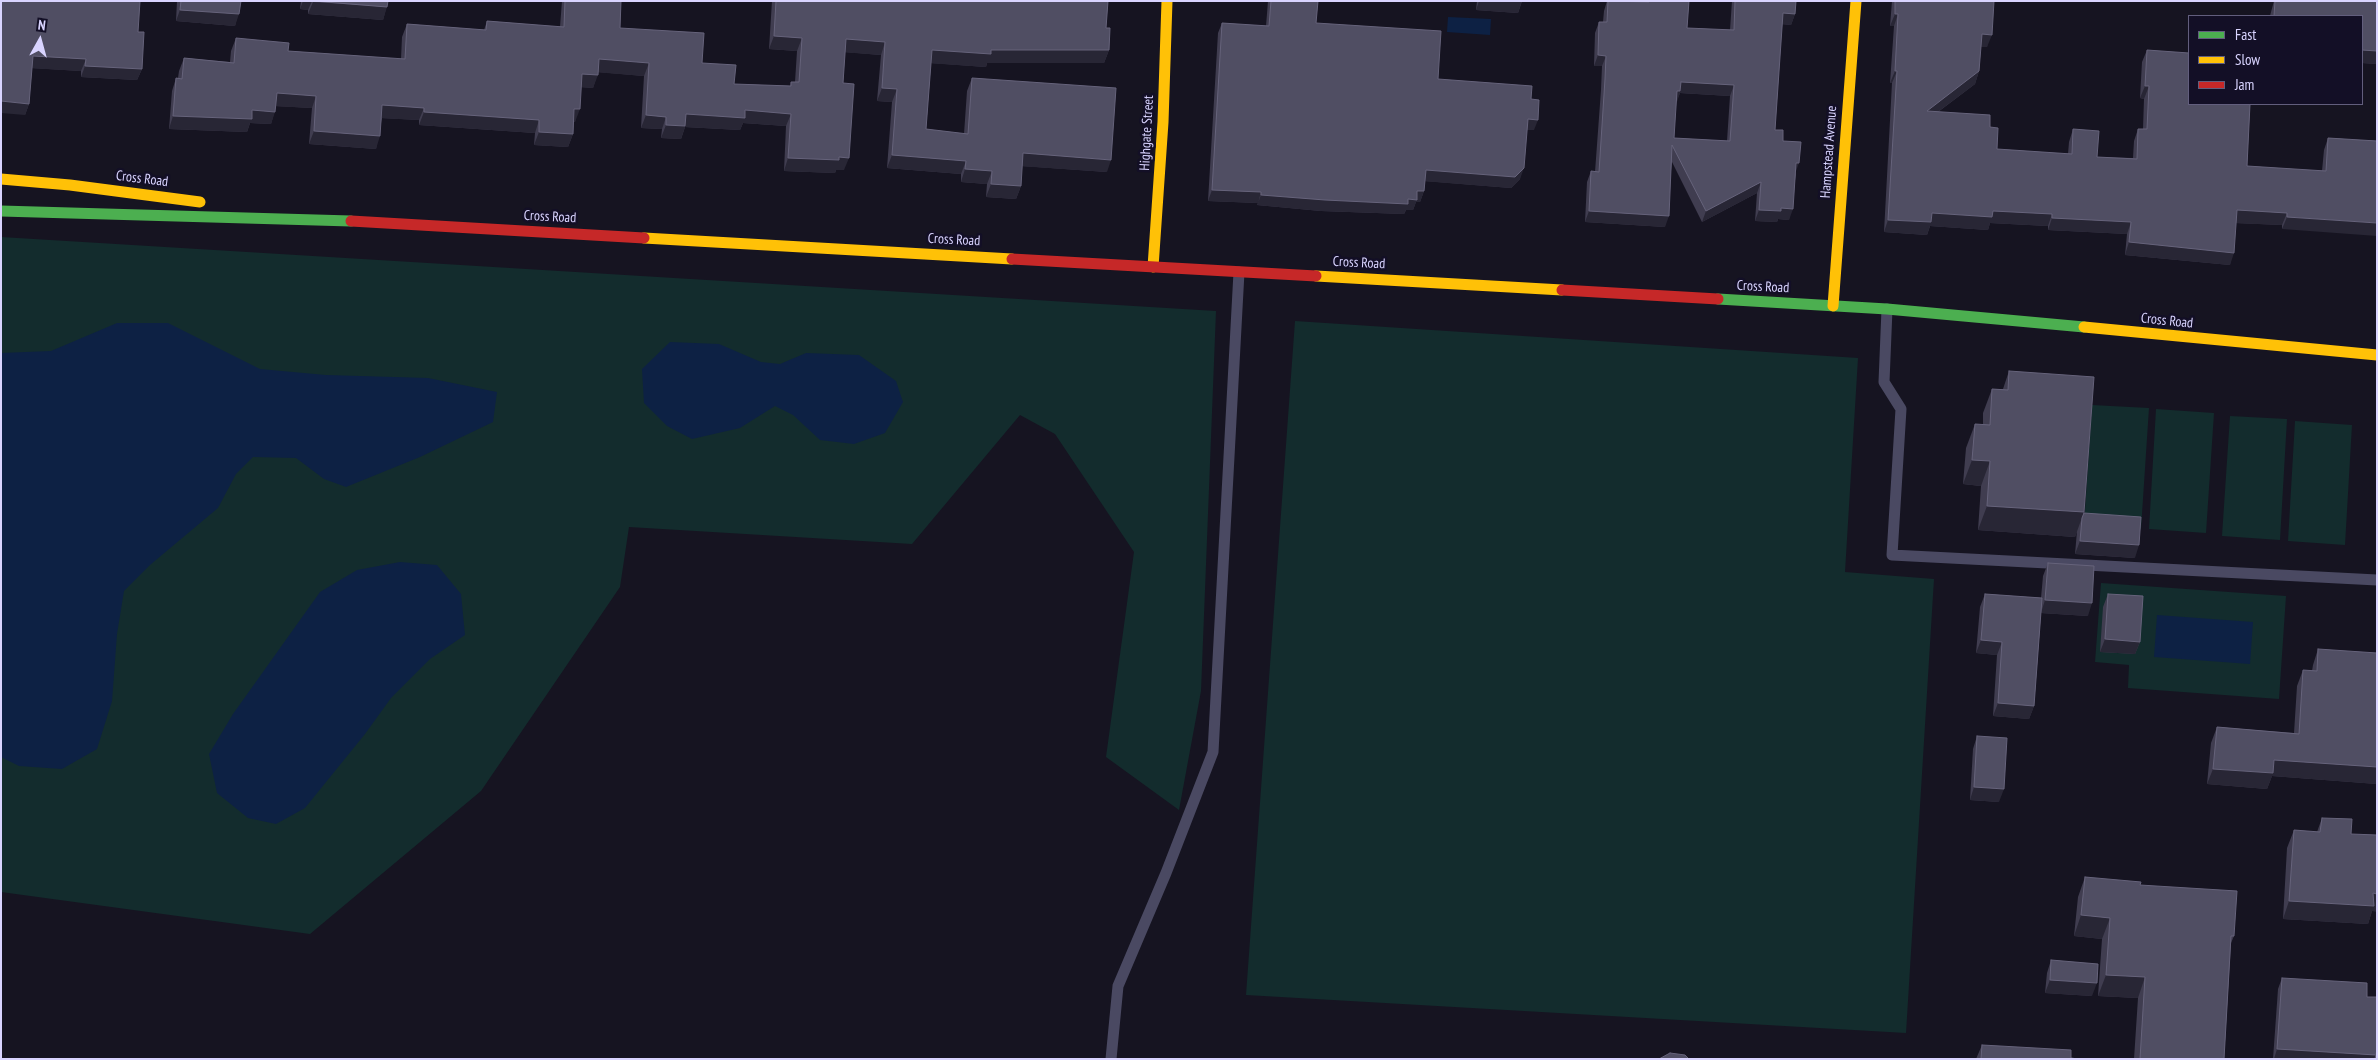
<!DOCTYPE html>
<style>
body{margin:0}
#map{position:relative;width:2378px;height:1060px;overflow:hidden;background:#161421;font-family:"PT Sans Narrow",sans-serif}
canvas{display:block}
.frame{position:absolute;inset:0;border:2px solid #d9d4ff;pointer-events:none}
.legend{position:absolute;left:2188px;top:15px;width:175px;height:90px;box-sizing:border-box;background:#130f26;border:1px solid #625e7d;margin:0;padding:6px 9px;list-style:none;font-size:15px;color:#d9d4ff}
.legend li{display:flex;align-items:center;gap:10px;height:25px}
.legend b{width:25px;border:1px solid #625e7d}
.north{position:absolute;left:15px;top:15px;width:50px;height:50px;-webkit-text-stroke:4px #130f26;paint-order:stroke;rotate:7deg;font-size:14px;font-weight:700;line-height:20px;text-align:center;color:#d9d4ff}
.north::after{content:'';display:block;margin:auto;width:18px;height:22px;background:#d9d4ff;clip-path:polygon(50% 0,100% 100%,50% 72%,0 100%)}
</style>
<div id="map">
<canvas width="2378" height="1060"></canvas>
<div class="frame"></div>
<ul class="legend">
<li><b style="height:6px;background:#4caf50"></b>Fast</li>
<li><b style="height:6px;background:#ffc107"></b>Slow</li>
<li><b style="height:6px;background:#c62828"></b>Jam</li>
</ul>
<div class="north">N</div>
</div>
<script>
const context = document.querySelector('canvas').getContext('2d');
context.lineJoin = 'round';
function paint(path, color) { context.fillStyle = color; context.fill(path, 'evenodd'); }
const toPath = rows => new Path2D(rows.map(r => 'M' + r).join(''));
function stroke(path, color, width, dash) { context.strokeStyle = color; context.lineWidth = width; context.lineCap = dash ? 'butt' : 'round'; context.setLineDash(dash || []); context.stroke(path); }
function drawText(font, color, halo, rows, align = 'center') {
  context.font = font + ' "PT Sans Narrow",sans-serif'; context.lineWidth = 5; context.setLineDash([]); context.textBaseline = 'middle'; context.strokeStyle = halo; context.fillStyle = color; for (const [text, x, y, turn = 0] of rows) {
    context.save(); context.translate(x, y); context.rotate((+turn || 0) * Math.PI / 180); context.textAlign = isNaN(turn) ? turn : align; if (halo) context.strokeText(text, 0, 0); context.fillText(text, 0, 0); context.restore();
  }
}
const green = toPath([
 [1,237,1216,311,1201,691,1179,810,1106,757,1134,552,1055,434,1020,415,912,544,629,527,620,587,481,791,310,934,1,892],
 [1295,321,1858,358,1845,572,1934,579,1906,1033,1246,995],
 [2092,405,2149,408,2141,529,2084,525],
 [2156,409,2214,413,2206,533,2149,529],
 [2230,416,2287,419,2280,540,2222,536],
 [2295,421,2352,425,2345,545,2288,541],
 [2101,583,2286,596,2279,699,2128,688,2129,665,2095,662]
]);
const water = toPath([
 [1448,17,1491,19,1490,35,1447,32],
 [117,323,168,323,260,369,326,375,428,378,497,392,493,422,420,457,346,487,324,479,296,458,253,457,236,474,218,508,150,565,124,591,117,634,112,701,97,749,62,769,19,766,1,757,1,353,51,351],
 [670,342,719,344,761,362,780,364,806,353,859,355,896,381,903,402,885,433,854,444,820,440,793,415,775,406,740,428,692,439,667,426,644,403,642,369],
 [400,562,437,565,461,594,465,635,430,659,391,698,365,734,305,808,276,824,248,818,217,793,209,754,233,714,320,592,357,570],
 [2157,615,2253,622,2250,664,2154,657]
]);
const lane = toPath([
 [1887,309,1884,382,1901,409,1892,555,2377,580],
 [1111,1059,1118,986,1166,873,1213,752,1239,272]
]);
const fast = toPath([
 [1,211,351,221],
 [1718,299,1887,309,2084,327]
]);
const slow = toPath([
 [1,179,70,185,200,202],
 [644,238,1012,259],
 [1153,267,1163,122,1167,1],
 [1316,276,1562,290],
 [1833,306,1856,1],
 [2084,327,2377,355]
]);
const jam = toPath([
 [351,221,644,238],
 [1012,259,1316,276],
 [1562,290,1718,299]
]);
const wall = toPath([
 [1,1,138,32,142,69,137,80,81,77,81,71,32,68,29,104,25,115],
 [177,1,241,1,235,26,176,21],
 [301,1,388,1,383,20,308,14,308,10,300,9],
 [562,1,621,1,620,28,702,63,734,84,790,86,791,82,795,82,797,51,769,49,772,1,1108,1,1106,28,1109,50,1104,63,987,63,986,67,931,63,926,129,964,134,967,91,972,78,1107,172,1022,166,1021,186,1016,199,986,197,987,184,961,182,961,174,887,168,892,102,877,101,881,55,845,52,843,83,844,170,836,170,835,173,784,171,786,126,743,123,740,130,685,127,681,139,661,138,662,129,641,128,644,76,598,72,593,88,581,87,575,122,574,122,573,134,568,147,534,145,535,133,419,125,419,120,382,118,376,149,309,144,312,108,276,106,271,124,250,123,247,132,169,129,172,91,176,78,178,78,179,71,184,58,230,62,231,51,236,38,288,51,401,59,402,37,407,24,484,30,487,21,560,27],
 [1268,1,1318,1,1316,23,1438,79,1531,99,1534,130,1527,130,1520,179,1511,188,1425,181,1424,191,1420,202,1416,202,1413,210,1406,210,1404,214,1321,211,1257,205,1258,203,1208,201,1218,33,1222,23,1266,26],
 [1477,1,1522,1,1518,13,1476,10],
 [1607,1,1646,2,1646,1,1689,1,1687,28,1730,30,1732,1,1796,1,1795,14,1791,25,1782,24,1775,130,1783,141,1796,174,1789,220,1778,219,1777,222,1755,221,1757,193,1702,222,1672,162,1665,227,1585,222,1587,182,1591,171,1595,172,1601,90,1602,66,1594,66,1595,33,1599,22,1603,22,1604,11],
 [1680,93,1730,96,1727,141,1674,138,1676,102],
 [1892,1,1994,1,1987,47,1981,47,1979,71,1975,84,1938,112,1990,127,1997,149,2068,154,2069,142,2073,129,2097,157,2133,158,2134,141,2138,129,2143,129,2144,99,2140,98,2142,62,2147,50,2189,104,2251,104,2250,105,2247,166,2322,171,2324,150,2328,138,2377,141,2282,229,2282,225,2236,223,2230,265,2125,255,2127,234,2048,230,2048,226,1990,223,1988,230,1930,226,1927,235,1884,232,1892,83,1890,83,1894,26,1890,26],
 [2274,1,2377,1,2377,64,2362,63,2362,16,2270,16,2271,12],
 [2009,371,2084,513,2135,558,2075,554,2077,531,2075,537,1978,530,1981,486,1963,484,1966,448,1975,424,1983,425,1983,413,1992,389,2003,389],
 [2048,563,2088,616,2041,613,2034,706,2029,719,1993,716,1997,655,1976,653,1980,607,1985,594,2041,598,2043,576],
 [2108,594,2140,642,2135,654,2100,652,2103,607],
 [2318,649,2377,784,2272,776,2267,789,2207,784,2211,743,2217,727,2294,733,2297,686,2303,670,2312,671,2313,665],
 [1977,736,1999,802,1970,800,1973,749],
 [2322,818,2351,834,2372,911,2368,924,2283,919,2287,848,2294,830,2317,832],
 [2085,877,2140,885,2234,936,2231,943,2224,1059,2134,1059,2138,998,2098,996,2102,939,2074,936,2078,897],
 [2051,960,2092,996,2045,993,2047,973],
 [2282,978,2367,997,2377,1059,2273,1059,2278,989],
 [1982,1045,2071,1058,2078,1059,1976,1059]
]);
const shadedWall = toPath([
 [303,1,312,1,308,10,300,9],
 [1479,1,1522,1,1518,13,1476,10],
 [313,2,387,7,383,20,308,14],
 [180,10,239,14,235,26,176,21],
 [1783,13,1795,14,1791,25,1779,24],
 [1895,14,1898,14,1894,26,1890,26],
 [1982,34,1992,35,1987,47,1978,47],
 [774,36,802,38,797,51,769,49],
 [846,39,885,42,881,55,841,52],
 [932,50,1109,50,1104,63,987,63,986,67,927,63],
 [2362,50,2377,51,2377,64,2362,63],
 [1598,55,1606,56,1602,66,1594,66],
 [33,56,86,59,81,71,28,68],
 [599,59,649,63,644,76,594,72],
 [85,66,142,69,137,80,81,77],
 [1895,71,1897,71,1892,83,1890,83],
 [1979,71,1975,84,1923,123,1927,111],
 [582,74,598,75,593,88,577,87],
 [1681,82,1734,85,1730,96,1680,93,1677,102,1677,91],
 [2145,86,2149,86,2144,99,2140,98],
 [882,88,897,89,892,102,877,101],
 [277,93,316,96,312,108,272,106],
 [1,101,29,104,25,115,1,113],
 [382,105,424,108,419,120,378,118],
 [574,109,580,109,575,122,570,121],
 [252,110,275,112,271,124,250,123,247,132,169,129,173,116],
 [745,110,791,114,786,126,743,123,740,130,685,127,681,139,661,138,666,125,686,114],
 [424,112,539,120,535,133,419,125],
 [646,115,666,117,662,129,641,128],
 [1528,119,1538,120,1534,130,1524,130],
 [314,131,380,136,376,149,309,144],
 [539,132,573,134,568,147,534,145],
 [1023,153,1111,160,1107,172,1019,166],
 [892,155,966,161,961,174,887,168],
 [839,157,849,158,844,170,836,170,835,173,784,171,788,158],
 [1796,163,1799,163,1795,174],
 [1524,168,1520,179,1511,188,1422,181,1426,170],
 [965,169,992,171,987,184,961,182],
 [1761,182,1757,193,1702,222,1706,211],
 [991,184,1021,186,1016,199,986,197],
 [1212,190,1261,192,1258,203,1208,201],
 [1417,191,1424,191,1420,202,1416,202,1413,210,1406,210,1404,214,1321,211,1257,205,1261,195],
 [1781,208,1793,209,1789,220,1778,219,1777,222,1755,221,1759,210],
 [2237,210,2287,213,2282,225,2233,223],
 [1589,211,1669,216,1665,227,1585,222],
 [1993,211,2052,214,2048,226,1990,223,1988,230,1930,226,1927,235,1884,232,1888,220,1932,213],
 [2287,217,2377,223,2377,236,2282,229],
 [2052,218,2131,222,2127,234,2048,230],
 [2129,242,2234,253,2230,265,2125,255],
 [1972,460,1990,461,1981,486,1963,484],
 [1987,506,2084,512,2075,537,1978,530],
 [2080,541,2139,545,2135,558,2075,554],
 [2045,600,2092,603,2088,616,2041,613],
 [2105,639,2140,642,2135,654,2100,652],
 [1981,640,2002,642,1997,655,1976,653],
 [1998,703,2034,706,2029,719,1993,716],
 [2274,760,2377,767,2377,784,2272,776,2267,789,2207,784,2213,769],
 [1974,787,2004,789,1999,802,1970,800],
 [2373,893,2377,894,2377,912,2372,911,2368,924,2283,919,2289,901],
 [2081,915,2110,918,2102,939,2074,936],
 [2106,975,2145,977,2138,998,2098,996],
 [2050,980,2097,983,2092,996,2045,993],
 [2277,1049,2376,1055,2374,1059,2274,1059]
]);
const building = toPath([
 [1,1,140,1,138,32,144,32,142,69,85,66,86,59,33,56,29,104,1,101,1,1],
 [181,1,241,1,239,14,180,10,181,1],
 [313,1,388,1,387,7,313,1],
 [565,1,621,1,620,28,704,33,702,63,736,65,734,84,791,86,791,82,799,82,802,38,774,36,776,1,1108,1,1106,28,1110,28,1109,50,991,50,991,54,932,50,926,129,968,134,972,78,1116,88,1111,160,1023,153,1021,186,991,184,992,171,965,169,966,161,892,155,897,89,882,88,885,42,846,39,843,83,854,84,849,158,839,157,839,160,788,158,791,114,745,110,745,118,686,114,685,126,666,125,666,117,646,115,649,63,599,59,598,75,582,74,580,109,574,109,573,134,539,132,539,120,424,112,424,108,382,105,380,136,314,131,316,96,277,93,275,112,252,110,252,119,173,116,176,78,182,79,184,58,234,63,236,38,289,43,288,51,405,59,407,24,486,30,487,21,564,27,565,1],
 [1271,1,1318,1,1316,23,1441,31,1438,79,1532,86,1531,99,1539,100,1538,120,1528,119,1524,168,1515,177,1426,170,1424,191,1417,191,1417,200,1408,199,1408,204,1325,200,1261,195,1261,192,1212,190,1222,23,1269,26,1271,1],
 [1608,1,1649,2,1649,1,1689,1,1687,28,1734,30,1735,1,1796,1,1795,14,1783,13,1775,130,1783,130,1783,141,1801,142,1799,163,1796,163,1793,209,1781,208,1781,211,1759,210,1761,182,1706,211,1672,145,1669,216,1589,211,1591,171,1599,172,1605,79,1606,56,1598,55,1599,22,1607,22,1608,1],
 [1681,82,1734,85,1730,141,1674,138,1677,91,1680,91,1681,82],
 [1895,1,1994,1,1992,35,1982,34,1979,71,1927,111,1990,115,1990,127,1998,128,1997,149,2072,154,2073,129,2099,131,2097,157,2137,159,2138,129,2147,129,2149,86,2145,86,2147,50,2189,53,2189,104,2250,104,2247,166,2326,171,2328,138,2377,141,2377,223,2287,217,2287,213,2237,210,2234,253,2129,242,2131,222,2052,218,2052,214,1993,211,1992,217,1932,213,1931,222,1888,220,1897,71,1895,71,1898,14,1895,14,1895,1],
 [2275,1,2377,1,2377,51,2362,50,2362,16,2274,16,2275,1],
 [2009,371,2094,377,2084,512,1987,506,1990,461,1972,460,1975,424,1990,425,1992,389,2008,390,2009,371],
 [2084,513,2141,517,2139,545,2080,541,2082,518,2084,513],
 [2048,563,2094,566,2092,603,2045,600,2048,563],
 [1985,594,2042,598,2034,706,1998,703,2002,642,1981,640,1985,594],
 [2108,594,2143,596,2140,642,2105,639,2108,594],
 [2318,649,2377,653,2377,767,2274,760,2273,773,2213,769,2217,727,2299,734,2303,670,2317,671,2318,649],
 [1977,736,2007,738,2004,789,1974,787,1977,736],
 [2322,818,2352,819,2351,834,2377,835,2377,894,2373,893,2374,906,2289,901,2294,830,2320,832,2322,818],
 [2085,877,2141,882,2140,885,2237,891,2234,936,2231,936,2224,1059,2140,1059,2145,977,2106,975,2110,918,2081,915,2085,877],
 [2051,960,2098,964,2097,983,2050,980,2051,960],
 [2282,978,2367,983,2367,997,2377,997,2377,1050,2376,1054,2377,1054,2377,1059,2375,1059,2376,1055,2277,1049,2282,978],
 [1982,1045,2071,1050,2071,1058,2078,1059,1981,1059,1982,1045],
 [1670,1053,1685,1055,1689,1059,1659,1059,1670,1053]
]);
const streetNames = [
 ["Highgate Street",1147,133,-87],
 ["Hampstead Avenue",1829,152,-86],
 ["Cross Road",142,179,7],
 ["Cross Road",550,217,3],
 ["Cross Road",954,240,3],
 ["Cross Road",1359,263,3],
 ["Cross Road",1763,287,3],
 ["Cross Road",2167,321,6]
];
paint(green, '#132c2d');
paint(water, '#0d2144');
stroke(lane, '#4a4962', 11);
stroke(fast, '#4caf50', 11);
stroke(slow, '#ffc107', 11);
stroke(jam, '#c62828', 11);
paint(wall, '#403d50');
paint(shadedWall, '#282635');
paint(building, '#504e63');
stroke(building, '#66637b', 1);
drawText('14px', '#d9d4ff', '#130f26', streetNames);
</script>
